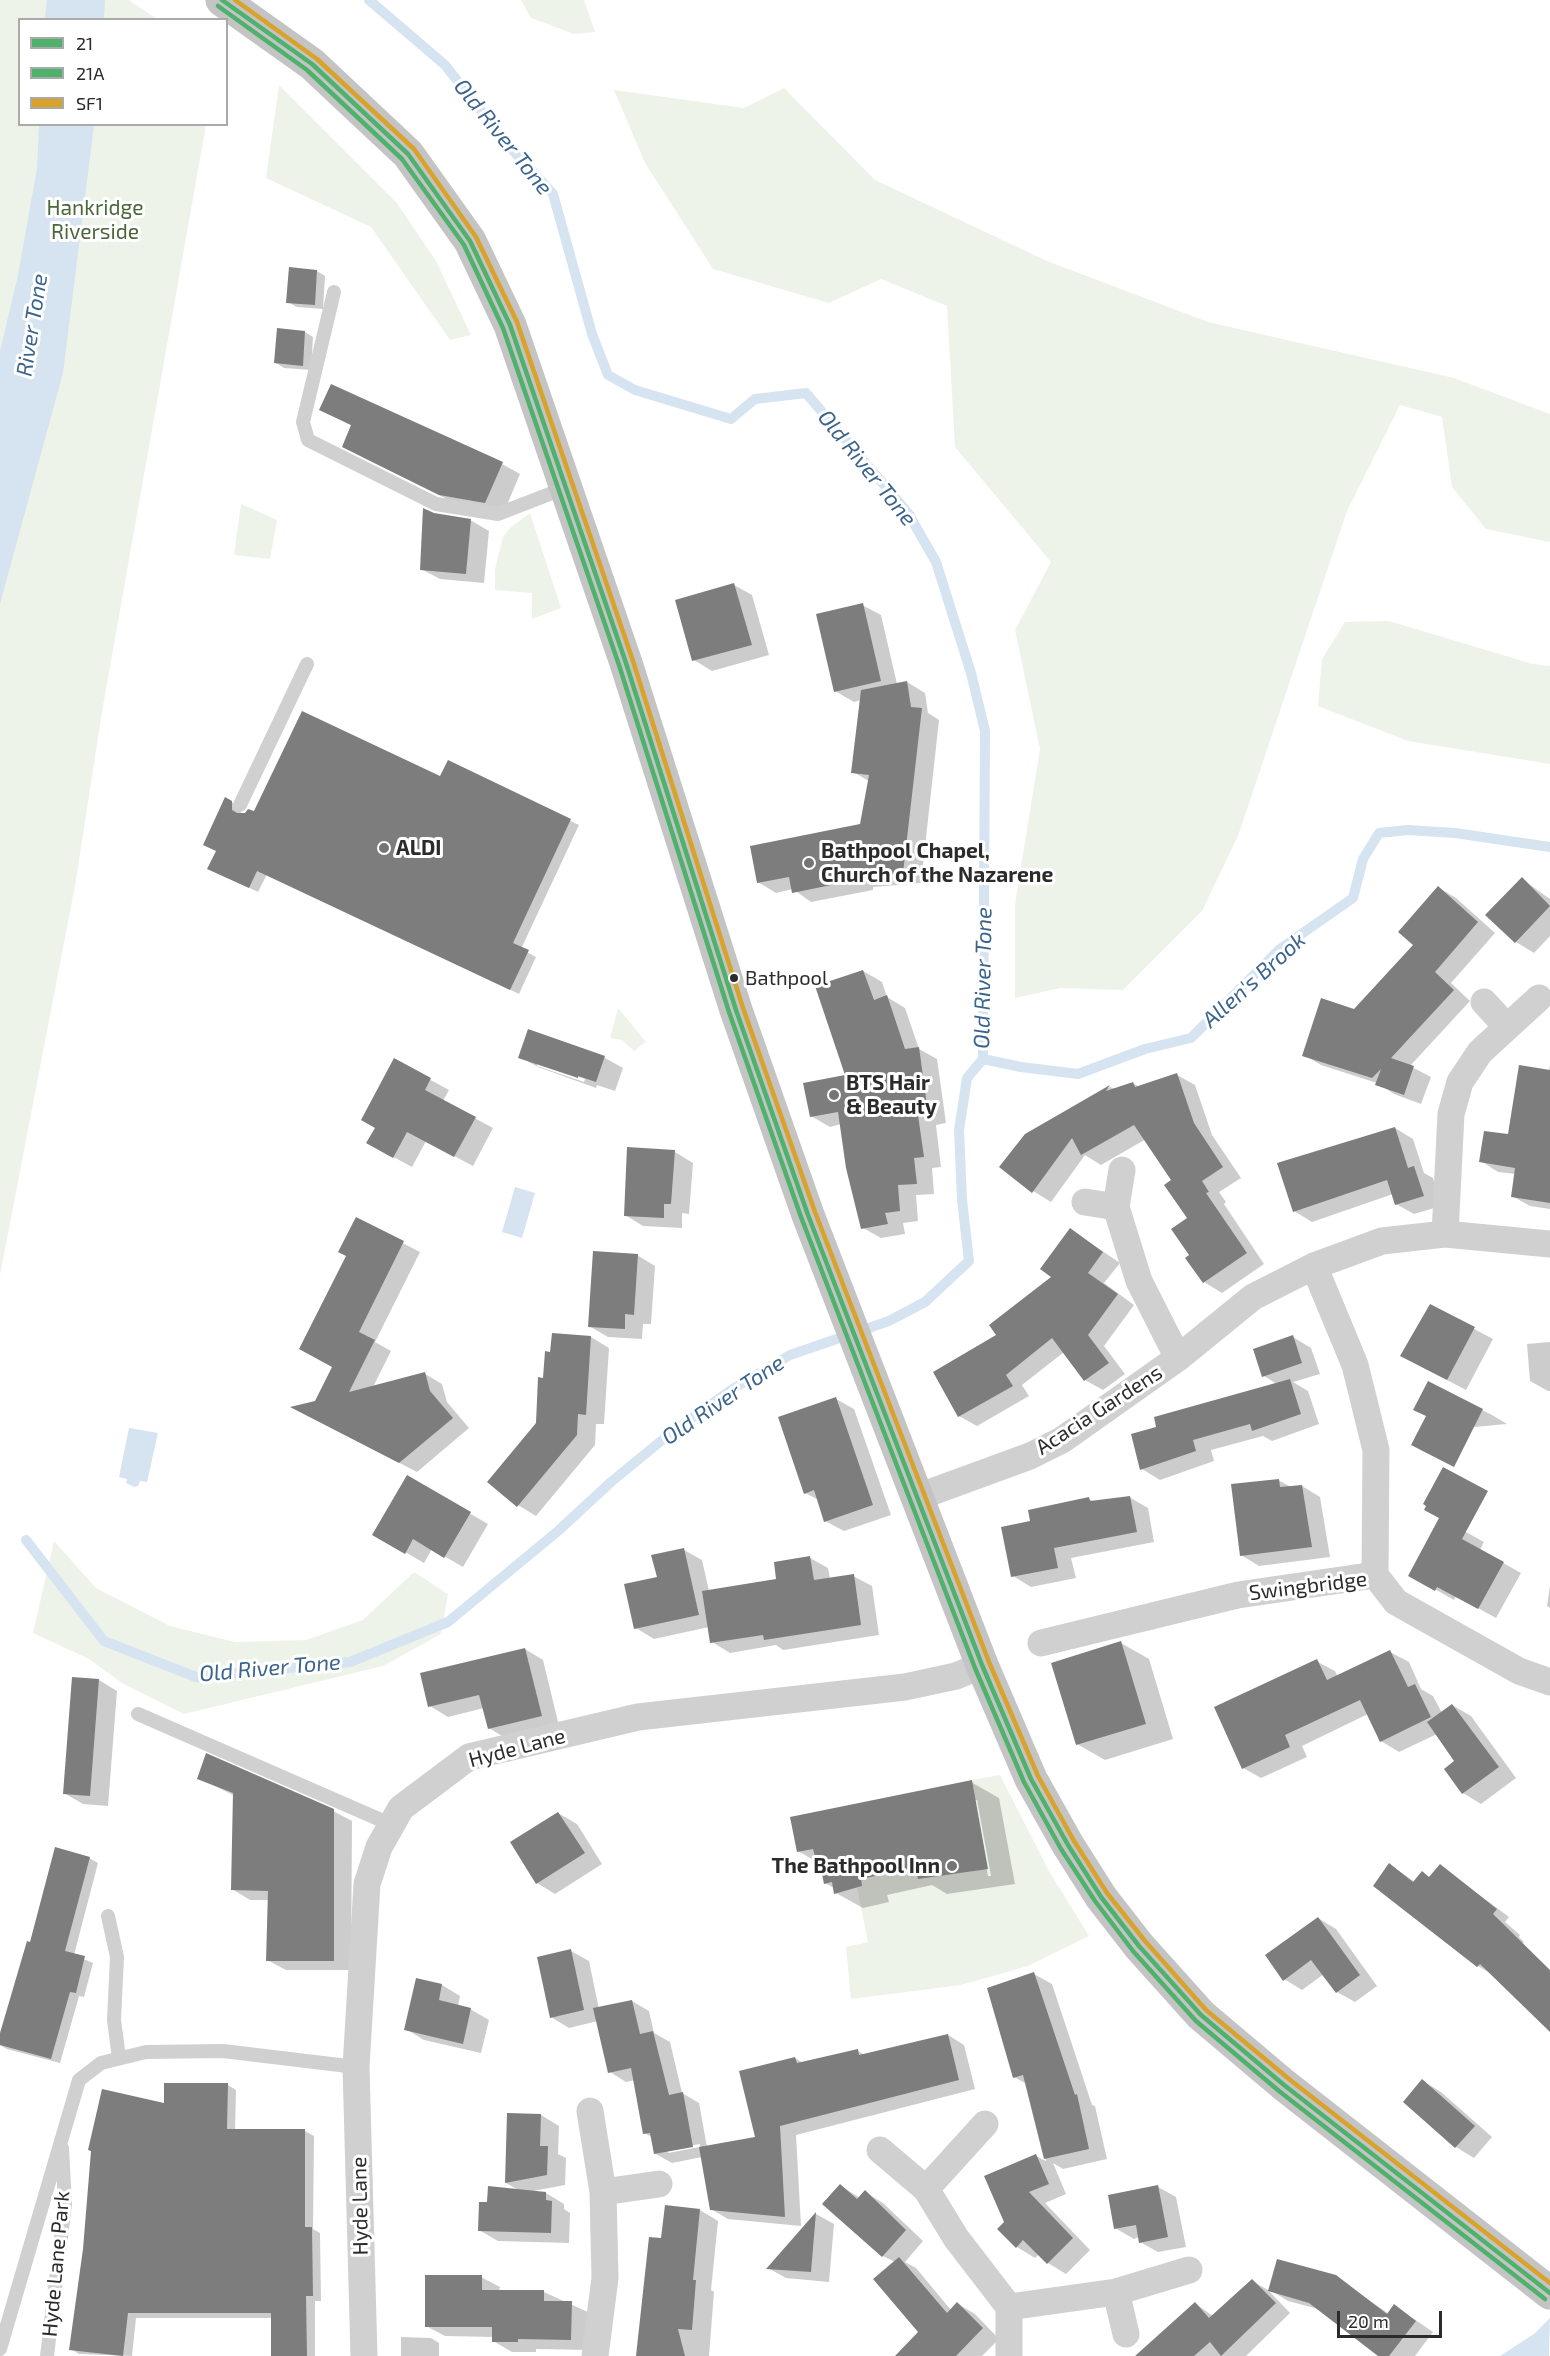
<!DOCTYPE html>
<style>
body{margin:0}
#map{position:relative;width:1550px;height:2356px;overflow:hidden;background:#fff;font-family:"Exo 2",sans-serif}
canvas{display:block}
.legend{position:absolute;left:18px;top:18px;width:210px;height:108px;box-sizing:border-box;background:#fff;border:2px solid #aaa;margin:0;padding:8px 10px;list-style:none;font-size:18px;color:#2b2b2b}
.legend li{display:flex;align-items:center;gap:12px;height:30px}
.legend b{width:30px;border:2px solid #aaa}
.scale{position:absolute;left:1337px;top:2311px;width:105px;height:27px;box-sizing:border-box;border:3px solid #2b2b2b;border-top:0;padding-left:8px;font-size:18px;line-height:21px;white-space:nowrap;color:#2b2b2b;-webkit-text-stroke:4px #fff;paint-order:stroke}
</style>
<div id="map">
<canvas width="1550" height="2356"></canvas>
<ul class="legend">
<li><b style="height:8px;background:#4eb16c"></b>21</li>
<li><b style="height:8px;background:#4eb16c"></b>21A</li>
<li><b style="height:8px;background:#d8a22b"></b>SF1</li>
</ul>
<div class="scale">20 m</div>
</div>
<script>
const context = document.querySelector('canvas').getContext('2d');
context.lineJoin = 'round';
function paint(path, color) { context.fillStyle = color; context.fill(path, 'evenodd'); }
const toPath = rows => new Path2D(rows.map(r => 'M' + r).join(''));
function stroke(path, color, width, dash) { context.strokeStyle = color; context.lineWidth = width; context.lineCap = dash ? 'butt' : 'round'; context.setLineDash(dash || []); context.stroke(path); }
function drawText(font, color, halo, rows, align = 'center') {
  context.font = font + ' "Exo 2",sans-serif'; context.lineWidth = 6; context.setLineDash([]); context.textBaseline = 'middle'; context.strokeStyle = halo; context.fillStyle = color; for (const [text, x, y, turn = 0] of rows) {
    context.save(); context.translate(x, y); context.rotate((+turn || 0) * Math.PI / 180); context.textAlign = isNaN(turn) ? turn : align; if (halo) context.strokeText(text, 0, 0); context.fillText(text, 0, 0); context.restore();
  }
}
const green = toPath([
 [0,0,129,0,157,19,20,20,20,124,206,125,102,712,75,886,0,1275],
 [521,0,584,0,595,32,574,34,531,18],
 [279,85,397,203,436,261,471,335,450,340,371,227,266,178],
 [784,88,875,180,1047,261,1208,322,1454,378,1550,414,1550,542,1486,529,1452,487,1442,417,1400,405,1347,511,1238,836,1202,911,1123,990,1060,988,1015,998,1015,904,1040,749,1015,630,1051,562,955,447,947,306,881,279,829,303,713,269,645,163,614,90,744,108],
 [241,504,277,520,270,559,234,555],
 [530,513,561,608,532,619,532,593,495,590,495,569,503,537,510,528],
 [1389,621,1533,664,1550,666,1550,764,1408,741,1318,706,1322,659,1345,622],
 [618,1008,646,1042,634,1051,622,1040,610,1038],
 [54,1541,96,1588,170,1626,235,1642,306,1640,363,1620,414,1572,448,1594,441,1634,383,1666,184,1714,122,1683,89,1659,33,1633],
 [1000,1775,1049,1871,1089,1936,1028,1966,961,1985,851,1999,846,1947,868,1942,857,1888,862,1886,861,1879,869,1877,871,1858,957,1874,988,1868,972,1780]
]);
const water = toPath([
 [47,0,105,0,104,19,45,19],
 [39,125,94,125,63,373,0,604,0,351,18,275,37,168],
 [515,1187,535,1193,522,1238,502,1232],
 [129,1428,158,1433,147,1482,140,1481,138,1486,134,1487,126,1483,127,1479,119,1477],
 [1550,2318,1549,2356,1500,2356,1534,2334]
]);
const shadow = toPath([
 [317,271,325,276,323,309,297,307,288,302],
 [305,332,313,337,311,370,284,368,276,363],
 [321,409,502,464,520,474,504,512,459,505,362,457,352,426],
 [424,510,434,514,470,520,489,531,484,583,440,579,421,569],
 [734,585,752,595,769,655,712,671,694,660],
 [862,605,881,615,897,684,907,682,925,693,928,713,939,720,921,883,873,887,873,890,811,902,793,889,776,893,758,882,861,825,869,781,853,772,861,700,854,702,835,691],
 [449,762,579,825,521,949,536,957,519,994,267,874,258,892,218,873,218,851,226,799,240,807,241,814,255,813,441,778],
 [1522,879,1550,899,1550,936,1534,953,1516,942],
 [1439,888,1456,898,1495,933,1451,983,1470,1001,1410,1066,1431,1077,1421,1104,1394,1094,1377,1083,1321,1065,1304,1055,1355,1010,1415,945],
 [863,971,882,982,887,997,905,1008,919,1049,937,1059,946,1123,936,1125,941,1167,932,1168,934,1194,916,1195,918,1221,903,1223,905,1234,881,1238,863,1228,841,1124,830,1127,811,1116,847,1076],
 [529,1031,605,1058,623,1068,615,1091,597,1085,596,1088,538,1067,520,1057],
 [537,1063,585,1079,584,1082,537,1066],
 [394,1060,449,1090,443,1101,493,1128,473,1166,426,1141,412,1167,386,1153],
 [1550,1064,1550,1209,1530,1206,1512,1196,1516,1174,1498,1172,1481,1161,1509,1136,1549,1071],
 [1177,1075,1195,1085,1212,1135,1241,1178,1219,1192,1226,1202,1224,1204,1264,1264,1222,1293,1204,1282,1191,1256,1189,1219,1173,1180,1146,1139,1101,1165,1085,1155,1051,1202,1033,1191,1026,1135,1110,1087,1115,1089,1133,1083,1139,1087],
 [1395,1128,1413,1139,1424,1173,1433,1178,1441,1206,1414,1214,1396,1204,1393,1194,1312,1222,1294,1211],
 [675,1152,693,1163,689,1214,682,1213,682,1228,643,1226,625,1215],
 [356,1219,420,1252,375,1342,391,1351,373,1387,425,1374,442,1384,447,1402,469,1428,417,1472,309,1416,334,1367,348,1256],
 [1071,1230,1120,1263,1104,1283,1134,1305,1104,1346,1125,1374,1103,1390,1085,1380,1064,1352,1022,1385,1029,1396,977,1426,959,1416,999,1335,1054,1277],
 [637,1255,655,1266,651,1324,643,1324,642,1339,608,1337,589,1326],
 [1431,1306,1493,1339,1466,1390,1420,1366],
 [591,1337,609,1348,604,1424,596,1424,595,1445,536,1516,518,1505,551,1353],
 [1293,1337,1311,1348,1320,1374,1293,1382,1308,1391,1319,1424,1272,1441,1263,1436,1211,1450,1214,1461,1160,1480,1142,1469,1158,1428,1277,1384,1264,1376],
 [1550,1342,1550,1391,1548,1391,1530,1381,1527,1344],
 [1429,1383,1492,1415,1507,1424,1452,1429],
 [836,1399,854,1409,891,1515,844,1531,825,1521,819,1500,805,1493],
 [407,1477,488,1524,463,1567,432,1549,424,1563,374,1534],
 [1278,1480,1291,1487,1302,1486,1320,1497,1330,1557,1259,1566,1241,1555],
 [1129,1497,1148,1508,1154,1542,1071,1558,1076,1578,1031,1587,1013,1576,1032,1522,1089,1499,1094,1502],
 [1437,1526,1466,1532,1484,1542,1480,1550,1521,1573,1496,1618,1456,1596,1454,1600,1410,1575],
 [684,1550,702,1560,709,1591,778,1580,810,1558,828,1568,830,1579,853,1576,872,1586,879,1635,783,1650,776,1645,730,1653,712,1642,709,1627,654,1639,636,1628,658,1578],
 [1550,1586,1550,1608,1547,1606],
 [1121,1643,1149,1659,1173,1739,1105,1760,1077,1744],
 [525,1649,543,1660,559,1726,507,1739,489,1728,484,1708,448,1717,430,1706],
 [1390,1652,1409,1662,1421,1689,1433,1696,1442,1713,1452,1705,1471,1716,1516,1778,1481,1804,1463,1793,1446,1769,1456,1761,1437,1734,1399,1752,1381,1741,1368,1714,1302,1746,1307,1757,1261,1778,1243,1768,1316,1661,1335,1671,1338,1677],
 [73,1678,99,1680,117,1691,108,1806,83,1804,64,1793],
 [199,1778,333,1811,352,1821,351,1970,286,1970,267,1960,269,1900,250,1900,232,1889,235,1796],
 [971,1782,999,1798,1015,1884,947,1894,932,1885,887,1895,889,1902,863,1908,836,1893,834,1888,825,1883,822,1865,798,1851],
 [974,1800,977,1800,991,1876,988,1876],
 [558,1813,577,1824,602,1864,555,1894,537,1883],
 [89,1858,98,1863,74,1955,93,1963,84,1997,79,1996,60,2063,7,2049,0,2045,0,2039,31,1944],
 [1390,1865,1415,1882,1431,1878,1440,1866,1509,1917,1505,1922,1520,1935,1519,1937,1524,1942,1496,1973,1490,1973,1478,1966],
 [1318,1918,1336,1929,1377,1986,1355,2002,1337,1992,1324,1974,1302,1990,1284,1979],
 [571,1951,589,1961,599,2009,632,2001,649,2011,654,2033,670,2042,682,2093,699,2103,707,2147,757,2138,795,2058,803,2063,858,2051,865,2055,948,2035,964,2045,975,2089,796,2135,801,2226,728,2219,711,2209,702,2157,672,2163,656,2154,653,2138,645,2133,635,2080,626,2082,610,2072,598,2021,569,2028,551,2017],
 [700,2144,700,2147,668,2153,668,2150],
 [1034,1974,1052,1984,1092,2105,1095,2106,1107,2159,1063,2169,1053,2163,1066,2194,1045,2203,1090,2250,1066,2274,1048,2263,1039,2254,1035,2258,1017,2247,1006,2222,1036,2156,1046,2161,1027,2084,1014,2077],
 [417,1980,442,1985,460,1996,458,2006,470,2009,489,2020,481,2053,424,2040,406,2029],
 [1423,2081,1441,2092,1492,2137,1474,2158,1456,2147],
 [228,2085,236,2090,235,2131,305,2131,314,2136,313,2229,320,2233,321,2301,315,2301,315,2356,273,2356,272,2318,136,2318,132,2356,79,2354,71,2349,165,2104],
 [541,2115,559,2126,558,2154,566,2158,565,2185,533,2191,546,2193,564,2204,564,2209,570,2213,569,2243,498,2241,479,2230,489,2203,520,2191,506,2183],
 [841,2186,860,2198,865,2192,883,2203,923,2241,905,2262,916,2268,951,2310,958,2304,975,2314,999,2339,982,2356,897,2356,920,2333,895,2262,883,2256,825,2204],
 [1158,2187,1176,2197,1186,2247,1158,2252,1140,2242,1139,2237,1134,2239,1115,2228],
 [700,2210,718,2221,711,2290,714,2292,709,2356,637,2356,662,2240],
 [816,2214,834,2224,829,2282,786,2278,768,2268],
 [1334,2276,1389,2314,1395,2306,1433,2332,1415,2356,1381,2356,1322,2310,1288,2301,1270,2290],
 [481,2277,500,2287,499,2291,544,2292,590,2313,589,2350,536,2349,536,2352,512,2352,493,2341,493,2337,445,2336,426,2326],
 [1252,2281,1268,2290,1290,2313,1246,2356,1158,2356,1196,2304,1213,2316],
 [401,2337,431,2338,439,2343,439,2356,401,2356]
]);
const stream = toPath([
 [983,1059,1021,1067,1078,1074,1145,1049,1191,1038,1280,949,1353,898,1363,859,1379,833,1408,830,1455,833,1550,847],
 [26,1540,104,1641,196,1677,350,1662,448,1622,558,1531,611,1482,667,1436,731,1390,790,1355,889,1321,925,1302,969,1261,962,1200,959,1130,967,1078,983,1059,985,731,971,673,936,562,908,513,806,393,755,399,731,419,635,390,608,375,592,334,553,194,509,146,445,65,369,0]
]);
const building = toPath([
 [289,267,317,270,315,305,286,303],
 [277,328,305,331,303,366,274,363],
 [331,384,503,462,485,503,439,495,342,447,351,425,319,410],
 [423,508,434,513,471,519,466,574,420,570],
 [734,583,752,645,692,661,675,600],
 [863,603,881,681,834,692,816,614],
 [907,681,911,707,922,708,903,873,856,878,856,880,792,893,789,877,757,883,750,846,860,824,869,775,851,773,861,690],
 [302,711,440,776,448,760,571,819,513,943,529,950,510,990,257,871,249,888,207,869,216,851,203,845,225,797,232,801,232,810,237,813,245,813,248,809,254,811],
 [1522,877,1550,906,1515,943,1485,915],
 [1438,886,1478,922,1435,972,1454,990,1391,1058,1414,1066,1404,1095,1375,1085,1381,1069,1372,1078,1302,1056,1321,998,1354,1009,1413,945,1398,932],
 [863,970,874,1000,887,995,905,1049,919,1047,928,1113,918,1115,924,1157,914,1158,917,1184,898,1185,900,1211,885,1213,888,1224,861,1229,846,1168,838,1112,810,1117,803,1083,845,1075,815,986],
 [528,1029,605,1056,596,1082,578,1076,578,1078,518,1058],
 [394,1058,431,1078,425,1090,476,1117,454,1157,407,1132,393,1158,366,1143,375,1128,361,1120],
 [1519,1065,1550,1070,1550,1203,1511,1197,1515,1168,1479,1162,1484,1131,1508,1134],
 [1177,1073,1194,1123,1223,1167,1202,1181,1209,1192,1206,1193,1247,1253,1203,1283,1185,1258,1189,1255,1171,1229,1187,1218,1164,1185,1171,1180,1134,1125,1081,1155,1072,1138,1032,1193,999,1167,1025,1134,1110,1085,1106,1091,1133,1082,1135,1087],
 [1395,1127,1408,1168,1414,1166,1424,1196,1395,1205,1387,1180,1293,1212,1277,1163],
 [627,1147,675,1150,671,1204,664,1204,664,1218,624,1216],
 [356,1217,404,1241,359,1332,375,1340,349,1392,425,1372,430,1391,453,1418,399,1463,290,1407,315,1401,332,1367,299,1349,346,1256,338,1252],
 [1070,1228,1103,1252,1088,1273,1118,1294,1088,1335,1109,1363,1084,1381,1052,1338,1006,1375,1013,1386,958,1417,933,1372,996,1335,989,1325,1051,1277,1040,1269],
 [593,1251,638,1254,634,1315,625,1314,625,1329,588,1327],
 [1430,1304,1475,1327,1447,1380,1400,1356],
 [552,1333,591,1336,586,1415,578,1414,577,1435,517,1507,487,1482,536,1423,538,1377,543,1378,545,1351,550,1352],
 [1293,1335,1302,1363,1262,1377,1253,1349],
 [1290,1379,1301,1414,1252,1431,1250,1424,1193,1440,1196,1451,1140,1470,1131,1434,1156,1427,1154,1417],
 [1428,1381,1483,1409,1454,1467,1411,1445,1426,1416,1413,1410],
 [836,1397,873,1505,824,1522,814,1490,804,1494,778,1417],
 [1443,1467,1488,1491,1462,1539,1504,1562,1478,1609,1437,1587,1435,1591,1408,1576,1439,1518,1424,1510,1426,1506,1423,1504],
 [407,1475,471,1512,444,1558,413,1539,405,1554,372,1535],
 [1279,1479,1280,1487,1302,1485,1312,1547,1240,1556,1231,1484],
 [1130,1496,1137,1532,1054,1548,1058,1568,1011,1577,1001,1527,1030,1521,1028,1510,1089,1497,1090,1501],
 [684,1548,699,1615,634,1629,624,1584,657,1577,651,1555],
 [810,1556,814,1580,854,1574,861,1625,764,1640,763,1635,710,1643,702,1591,776,1579,774,1562],
 [1121,1641,1146,1724,1076,1745,1051,1663],
 [525,1648,542,1716,488,1729,479,1695,428,1707,420,1673],
 [1390,1650,1408,1687,1415,1684,1431,1717,1380,1742,1360,1700,1285,1735,1290,1747,1242,1769,1214,1707,1317,1659,1327,1680],
 [72,1677,99,1679,90,1796,63,1794],
 [1452,1704,1499,1767,1462,1794,1444,1769,1454,1761,1427,1722],
 [206,1753,334,1809,334,1961,266,1961,268,1891,231,1890,233,1793,197,1779],
 [972,1780,988,1869,918,1879,916,1867,861,1879,862,1886,834,1894,832,1882,824,1884,819,1860,816,1860,813,1849,797,1852,790,1817],
 [558,1812,585,1853,536,1884,510,1842],
 [55,1847,90,1857,65,1951,85,1956,76,1993,70,1992,51,2059,0,2045,0,2033,27,1941,30,1942],
 [1389,1863,1413,1882,1422,1871,1429,1877,1440,1864,1497,1909,1493,1914,1550,1970,1550,2032,1480,1964,1477,1967,1373,1886],
 [1318,1917,1360,1975,1336,1993,1311,1960,1283,1981,1265,1955],
 [571,1949,584,2010,550,2018,537,1957],
 [1034,1972,1075,2095,1077,2094,1089,2149,1044,2159,1023,2075,1013,2078,987,1988],
 [416,1978,442,1984,439,2000,471,2008,463,2044,404,2030],
 [632,2000,640,2034,653,2031,669,2095,683,2092,693,2147,654,2154,650,2133,643,2134,631,2068,608,2073,593,2008],
 [948,2034,959,2080,780,2126,785,2217,710,2210,699,2147,755,2137,739,2071,795,2057,797,2063,858,2049,859,2055],
 [1422,2079,1475,2126,1455,2148,1403,2102],
 [164,2083,228,2083,227,2129,305,2129,305,2227,312,2227,313,2296,306,2296,307,2356,271,2356,271,2313,128,2313,123,2356,69,2350,83,2249,91,2151,88,2150,102,2089,164,2103],
 [507,2113,541,2114,540,2146,548,2146,547,2175,505,2183],
 [1036,2154,1049,2184,1029,2192,1073,2238,1047,2264,1023,2240,1016,2248,997,2229,1004,2222,984,2176],
 [840,2184,857,2199,865,2190,906,2230,882,2257,822,2204],
 [1158,2185,1168,2237,1139,2243,1136,2225,1114,2229,1108,2195],
 [488,2186,546,2192,546,2200,552,2201,551,2233,478,2231,479,2202,487,2202],
 [665,2205,700,2209,693,2280,696,2280,692,2330,678,2329,685,2356,636,2356,649,2237,661,2238],
 [816,2212,811,2272,766,2269],
 [899,2257,947,2313,957,2302,983,2328,956,2356,895,2356,918,2332,873,2279],
 [1277,2259,1336,2275,1387,2314,1394,2304,1416,2321,1389,2356,1378,2356,1309,2303,1268,2291],
 [425,2275,482,2275,482,2290,544,2290,544,2301,572,2301,571,2340,518,2339,518,2342,492,2342,492,2327,425,2327],
 [1252,2279,1276,2303,1221,2356,1210,2342,1194,2356,1135,2356,1195,2302,1209,2318]
]);
const service = toPath([
 [334,292,303,422,308,440,436,504,498,514,565,488],
 [240,805,307,664],
 [138,1714,390,1824],
 [108,1916,117,1957,114,2020,119,2058],
 [0,2349,79,2080,101,2063,146,2052,223,2051,356,2067],
 [47,2356,65,2204,62,2148]
]);
const minor = toPath([
 [1484,1002,1506,1026],
 [1122,1170,1116,1207,1139,1281,1178,1358],
 [1085,1202,1116,1207],
 [1445,1234,1451,1114,1460,1082,1480,1052,1539,998],
 [1314,1266,1355,1365,1376,1450,1375,1575],
 [918,1497,1030,1456,1062,1440,1178,1358,1253,1297,1314,1266,1382,1241,1445,1234,1550,1244],
 [1375,1575,1396,1602,1519,1671,1550,1682],
 [1041,1643,1238,1595,1375,1575],
 [590,2111,603,2192,605,2278,595,2356],
 [880,2150,926,2189,956,2238,1009,2307,1009,2356],
 [926,2189,985,2124],
 [603,2192,659,2184],
 [1116,2292,1126,2334],
 [1009,2307,1116,2292,1189,2270],
 [364,2356,356,2067,367,1884,379,1847,401,1808,469,1757,638,1717,905,1687,956,1676,982,1665]
]);
const primary = toPath([
 [222,0,312,64,408,154,470,241,510,325,626,663,736,1010,808,1215,982,1665,1031,1779,1068,1845,1101,1897,1139,1946,1201,2015,1284,2085,1550,2293]
]);
const bus1 = toPath([
 [222,0,312,64,408,154,470,241,510,325,626,663,736,1010,808,1215,982,1665,1031,1779,1068,1845,1101,1897,1139,1946,1201,2015,1284,2085,1550,2293]
]);
const bus2 = toPath([
 [218,6,307,70,402,159,464,245,503,328,619,665,729,1012,801,1217,975,1668,1024,1782,1061,1849,1095,1901,1133,1951,1196,2021,1279,2091,1545,2299]
]);
const bus3 = toPath([
 [235,0,317,59,414,149,476,237,517,322,633,661,743,1008,815,1212,989,1662,1038,1776,1074,1841,1107,1893,1145,1941,1206,2010,1289,2079,1550,2283]
]);
const markers = [
 [384,848,6,"#757575"],
 [809,863,6,"#757575"],
 [734,978,5,"#2b2b2b"],
 [834,1095,6,"#757575"],
 [952,1866,6,"#757575"]
];
const busNames = [
 ["Bathpool",745,978]
];
const parkNames = [
 ["Hankridge",95,208],
 ["Riverside",95,232]
];
const poiNames = [
 ["ALDI",396,848],
 ["Bathpool Chapel,",821,851],
 ["Church of the Nazarene",821,875],
 ["BTS Hair",846,1083],
 ["& Beauty",846,1107],
 ["The Bathpool Inn",940,1866,"right"]
];
const streetNames = [
 ["Acacia Gardens",1099,1410,-33],
 ["Swingbridge",1308,1586,-7],
 ["Hyde Lane",517,1748,-15],
 ["Hyde Lane",360,2206,-91],
 ["Hyde Lane Park",56,2264,-85]
];
const waterNames = [
 ["Old River Tone",503,137,51],
 ["River Tone",32,325,-81],
 ["Old River Tone",867,468,51],
 ["Old River Tone",983,978,-89],
 ["Allen's Brook",1254,980,-42],
 ["Old River Tone",723,1400,-34],
 ["Old River Tone",270,1668,-5]
];
paint(green, '#eef3ea');
paint(water, '#d6e3f0');
paint(shadow, '#0003');
stroke(stream, '#d6e3f0', 10);
paint(building, '#7d7d7d');
stroke(service, '#d0d0d0', 14);
stroke(minor, '#d0d0d0', 27);
stroke(primary, '#c4c4c4', 33);
stroke(bus1, '#4eb16c', 4.5);
stroke(bus2, '#4eb16c', 4.5);
stroke(bus3, '#d8a22b', 4.5);
for (const [x, y, r, color] of markers) { const dot = new Path2D(); dot.arc(x, y, r, 0, 2 * Math.PI); context.fillStyle = color; context.fill(dot); stroke(dot, '#fff', 2); }
drawText('20px', '#2b2b2b', '#fff', busNames, 'left');
drawText('21px', '#4a663a', '#fff', parkNames);
drawText('bold 21px', '#2b2b2b', '#fff', poiNames, 'left');
drawText('21px', '#2b2b2b', '#fff', streetNames);
drawText('italic 22px', '#3b648c', '#fff', waterNames);
</script>
